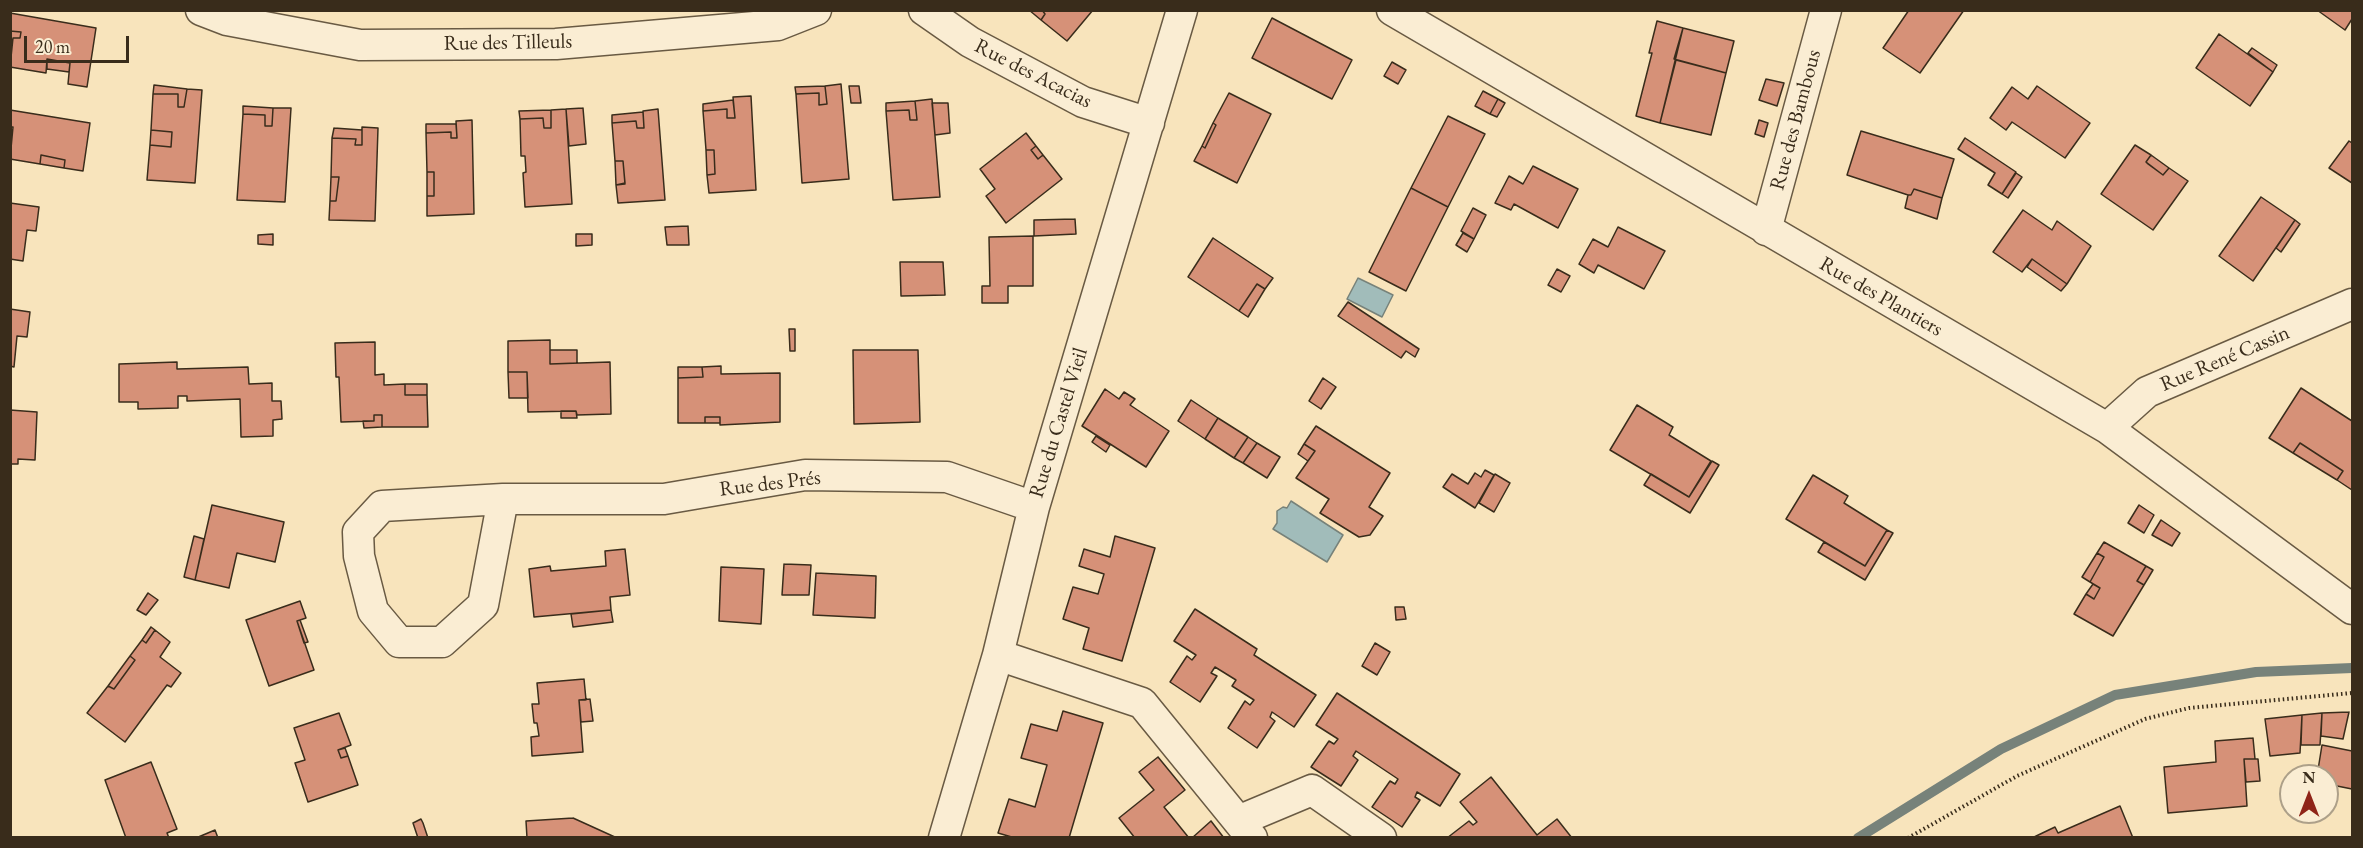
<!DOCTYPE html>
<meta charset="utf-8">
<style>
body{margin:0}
#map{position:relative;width:2363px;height:848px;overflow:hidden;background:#f8e4bc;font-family:"EB Garamond",serif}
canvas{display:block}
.frame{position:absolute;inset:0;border:12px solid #392c1b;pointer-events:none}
.north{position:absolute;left:2279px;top:764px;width:60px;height:60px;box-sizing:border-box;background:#faedd3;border:2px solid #ada089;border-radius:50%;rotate:0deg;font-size:16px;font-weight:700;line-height:24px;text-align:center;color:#392c1b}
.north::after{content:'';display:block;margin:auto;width:21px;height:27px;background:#8f2418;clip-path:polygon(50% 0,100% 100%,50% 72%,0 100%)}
.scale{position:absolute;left:24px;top:36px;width:105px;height:27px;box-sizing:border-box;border:3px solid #392c1b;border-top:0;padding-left:8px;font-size:18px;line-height:21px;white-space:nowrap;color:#392c1b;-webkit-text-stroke:4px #faedd3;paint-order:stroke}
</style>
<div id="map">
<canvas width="2363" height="848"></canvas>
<div class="frame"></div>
<div class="north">N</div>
<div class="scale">20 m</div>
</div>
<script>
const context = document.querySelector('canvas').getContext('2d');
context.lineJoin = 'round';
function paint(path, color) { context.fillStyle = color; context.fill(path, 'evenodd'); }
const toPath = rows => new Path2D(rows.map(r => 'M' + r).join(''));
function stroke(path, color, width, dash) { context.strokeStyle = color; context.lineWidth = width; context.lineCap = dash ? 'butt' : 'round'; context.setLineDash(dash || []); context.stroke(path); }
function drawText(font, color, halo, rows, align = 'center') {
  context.font = font + ' "EB Garamond",serif'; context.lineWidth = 4.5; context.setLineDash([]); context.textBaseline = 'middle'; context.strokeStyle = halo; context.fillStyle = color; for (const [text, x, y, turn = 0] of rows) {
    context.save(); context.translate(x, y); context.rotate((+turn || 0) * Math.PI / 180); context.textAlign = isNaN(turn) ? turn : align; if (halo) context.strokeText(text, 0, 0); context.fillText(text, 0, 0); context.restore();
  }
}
const water = toPath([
 [1358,278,1393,295,1382,317,1347,299,1358,278],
 [1291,501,1343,535,1327,562,1273,529,1277,523,1277,511,1283,507,1287,508,1291,501]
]);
const stream = toPath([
 [1858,838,2001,749,2115,695,2256,672,2352,668]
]);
const building = toPath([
 [1029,10,1042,10,1045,14,1041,20,1029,10],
 [1042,10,1093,10,1067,41,1041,20,1045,14,1042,10],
 [1909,10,1964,10,1920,73,1883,48,1909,10],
 [2317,10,2352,10,2352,19,2345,30,2317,10],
 [10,13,96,28,87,87,68,84,70,63,47,59,46,73,10,67,13,38,20,38,21,32,10,31,10,13],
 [1272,18,1352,60,1332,99,1252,58,1272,18],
 [1657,21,1683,28,1660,123,1636,116,1652,53,1649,53,1657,21],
 [1683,28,1734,41,1726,73,1674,59,1683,28],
 [10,31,21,32,20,38,13,38,10,56,10,31],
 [2219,34,2273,72,2250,106,2196,68,2219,34],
 [2252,48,2277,65,2273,72,2248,53,2252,48],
 [47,59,70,63,69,72,47,69,47,59],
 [1676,60,1726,73,1711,135,1660,123,1676,60],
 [1392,62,1406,70,1398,84,1384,76,1392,62],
 [1766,79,1784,83,1777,106,1759,100,1766,79],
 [841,84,849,179,802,183,796,94,819,93,819,105,827,104,825,86,841,84],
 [154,85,187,89,184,107,178,107,178,94,153,94,154,85],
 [825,86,827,104,819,105,819,93,796,94,795,87,825,86],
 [849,86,859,86,861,103,851,103,849,86],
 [2037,86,2090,123,2065,158,2012,122,2006,130,1990,118,2012,87,2028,99,2037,86],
 [187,89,202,90,195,183,147,180,150,145,171,147,172,132,151,130,153,94,178,94,178,107,184,107,187,89],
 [1483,91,1498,99,1490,114,1475,106,1483,91],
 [1229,93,1271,114,1237,183,1194,161,1202,146,1205,148,1216,125,1213,123,1229,93],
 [751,96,756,190,709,193,707,175,715,174,714,150,706,150,703,111,727,109,727,118,735,118,733,97,751,96],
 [932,99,940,197,893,200,886,111,909,110,910,120,917,120,915,101,932,99],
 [1498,99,1505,103,1497,117,1490,114,1498,99],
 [733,100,735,118,727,118,727,109,703,111,703,104,733,100],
 [915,101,917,120,910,120,909,110,886,111,886,103,915,101],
 [932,103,948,103,950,133,935,135,932,103],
 [243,106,273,108,272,126,265,126,265,115,243,114,243,106],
 [273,108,291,108,285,202,237,200,243,114,265,115,265,126,272,126,273,108],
 [583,108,586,144,569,146,566,109,583,108],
 [566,109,572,204,525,207,523,173,526,172,525,156,521,156,520,119,543,118,544,128,551,128,551,110,566,109],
 [658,109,665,200,618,203,616,185,625,183,623,161,615,161,612,123,636,121,637,128,644,128,643,111,658,109],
 [10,110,90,123,83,171,64,168,65,160,41,155,40,164,10,159,13,127,10,127,10,110],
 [551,110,551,128,544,128,543,118,520,119,519,111,551,110],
 [643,112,644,128,637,128,636,121,612,123,612,115,643,112],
 [1448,116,1485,134,1448,207,1411,188,1448,116],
 [472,120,474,214,427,216,427,196,434,196,434,172,427,172,426,133,451,132,451,138,457,138,456,121,472,120],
 [1759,120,1768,123,1764,137,1755,134,1759,120],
 [1213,123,1216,125,1205,148,1202,146,1213,123],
 [426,124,456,124,457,138,451,138,451,132,426,133,426,124],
 [362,127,378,128,375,221,329,220,330,201,336,201,339,177,331,177,332,138,356,139,355,145,362,145,362,127],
 [334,128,362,130,362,145,355,145,356,139,332,138,334,128],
 [151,130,172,132,171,147,150,145,151,130],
 [1861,131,1954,159,1942,198,1914,189,1911,195,1908,195,1847,175,1861,131],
 [1026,133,1036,146,1031,150,1038,159,1043,155,1062,179,1006,223,986,196,995,189,980,169,1026,133],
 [1965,138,2016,172,2002,194,1988,185,1995,173,1958,149,1965,138],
 [2349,141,2352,143,2352,183,2329,168,2349,141],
 [2135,145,2151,155,2146,162,2148,164,2163,175,2169,168,2188,181,2153,230,2101,194,2135,145],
 [1036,146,1043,155,1038,159,1031,150,1036,146],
 [706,150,714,150,715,174,707,175,706,150],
 [41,155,65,160,64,168,40,164,41,155],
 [2151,155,2169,168,2163,175,2146,162,2151,155],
 [615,161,623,161,625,184,616,185,615,161],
 [1533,166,1578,189,1558,228,1514,204,1511,210,1495,203,1509,176,1523,184,1533,166],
 [427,172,434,172,434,196,427,196,427,172],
 [2016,173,2022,177,2008,198,2002,194,2016,173],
 [331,177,339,177,336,201,330,201,331,177],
 [1411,188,1448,207,1406,291,1369,272,1411,188],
 [1914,189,1942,198,1937,219,1905,208,1908,195,1911,195,1914,189],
 [2261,197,2295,220,2253,281,2219,256,2261,197],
 [10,203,39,207,36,231,27,230,23,261,10,259,10,203],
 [1473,208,1486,215,1474,239,1461,231,1473,208],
 [2023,210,2052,230,2057,221,2091,246,2067,284,2032,259,2022,272,1993,252,2023,210],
 [1075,219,1076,234,1034,236,1034,220,1075,219],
 [2295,220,2300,224,2281,252,2276,248,2295,220],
 [688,226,689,245,667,245,665,227,688,226],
 [1618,227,1665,251,1644,289,1598,265,1594,273,1579,264,1593,239,1608,247,1618,227],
 [1463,233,1474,239,1467,252,1456,245,1463,233],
 [273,234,273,245,258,244,258,235,273,234],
 [576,234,592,234,592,245,576,246,576,234],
 [1033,236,1033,286,1008,286,1008,303,982,303,982,286,990,286,989,237,1033,236],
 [1213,238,1273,278,1265,289,1257,284,1239,311,1188,277,1213,238],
 [2032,259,2067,284,2061,291,2027,267,2032,259],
 [900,262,943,262,945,295,901,296,900,262],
 [1557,269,1570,276,1561,292,1548,285,1557,269],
 [1257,284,1265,289,1248,317,1239,311,1257,284],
 [1348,302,1419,349,1415,357,1406,351,1401,358,1338,316,1348,302],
 [10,309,30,312,27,337,17,336,14,367,10,366,10,309],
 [789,329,795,329,795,351,790,351,789,329],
 [550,340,550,364,610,362,611,414,577,415,576,411,528,412,527,372,508,372,508,341,550,340],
 [375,342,375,375,384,374,384,385,405,384,405,395,427,395,428,427,382,427,382,415,374,415,374,421,341,422,339,377,336,377,335,343,375,342],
 [550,350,577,350,577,363,550,364,550,350],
 [853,350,918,350,920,422,854,424,853,350],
 [177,362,177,369,248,367,249,384,272,383,272,401,281,401,282,419,273,420,273,436,241,437,240,399,187,401,187,396,178,396,178,408,138,409,138,402,119,402,119,364,177,362],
 [721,366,721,374,780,373,780,422,720,425,720,417,705,417,705,423,678,423,678,378,703,377,702,367,721,366],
 [678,367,702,367,703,377,678,378,678,367],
 [508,372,527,372,528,398,509,398,508,372],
 [1323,378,1336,387,1321,409,1309,401,1323,378],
 [405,384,427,384,427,395,405,395,405,384],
 [2301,388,2352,421,2352,490,2337,480,2343,471,2300,443,2293,453,2269,438,2301,388],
 [1105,389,1119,399,1124,392,1135,399,1130,405,1169,431,1146,467,1082,426,1105,389],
 [1191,400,1218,418,1205,439,1178,421,1191,400],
 [1637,405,1673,427,1669,435,1711,461,1689,497,1610,450,1637,405],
 [10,410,37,412,35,460,18,459,18,464,10,464,10,410],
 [561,411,576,411,577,418,561,418,561,411],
 [374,415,382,415,382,427,364,428,363,421,374,421,374,415],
 [705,417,720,417,720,423,705,423,705,417],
 [1218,418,1248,437,1234,458,1205,439,1218,418],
 [1316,426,1390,473,1369,507,1383,516,1370,535,1359,537,1320,513,1329,499,1296,478,1315,451,1304,444,1316,426],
 [1096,436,1110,445,1106,452,1092,442,1096,436],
 [1248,437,1257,443,1243,463,1234,458,1248,437],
 [1257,443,1280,457,1267,478,1243,463,1257,443],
 [2300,443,2343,471,2337,480,2293,453,2300,443],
 [1304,444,1315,451,1308,461,1298,454,1304,444],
 [1712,461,1719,465,1690,513,1644,485,1651,474,1689,497,1712,461],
 [1485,470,1494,475,1475,508,1443,487,1452,474,1468,484,1475,473,1481,477,1485,470],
 [1495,474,1510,483,1494,512,1479,503,1495,474],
 [1813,475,1848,496,1844,503,1887,530,1865,566,1786,519,1813,475],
 [212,505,284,522,275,562,237,553,229,588,195,580,212,505],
 [2139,505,2154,515,2144,533,2128,523,2139,505],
 [2161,520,2180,533,2172,546,2152,535,2161,520],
 [1887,530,1893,533,1865,580,1818,552,1824,542,1865,566,1887,530],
 [194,536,204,539,195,580,184,577,194,536],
 [1115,536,1155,548,1122,661,1083,649,1089,628,1063,619,1073,587,1098,594,1104,574,1079,566,1084,549,1110,557,1115,536],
 [2104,542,2146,566,2137,581,2144,585,2113,636,2074,614,2086,594,2094,599,2100,588,2090,582,2104,557,2097,553,2104,542],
 [625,549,630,595,610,597,611,610,534,617,529,569,550,566,551,571,606,566,605,551,625,549],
 [2097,553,2104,557,2090,582,2082,577,2097,553],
 [784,564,811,565,809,595,782,595,784,564],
 [2146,566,2153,570,2144,585,2137,581,2146,566],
 [721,567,764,569,761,624,719,621,721,567],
 [816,573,876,576,875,618,813,615,816,573],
 [2093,584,2100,588,2094,599,2086,594,2093,584],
 [148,593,158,600,146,615,137,610,148,593],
 [300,601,306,618,297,621,314,670,269,686,246,620,300,601],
 [1395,607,1404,607,1406,619,1396,620,1395,607],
 [1195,609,1257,649,1254,655,1316,695,1294,727,1272,712,1270,717,1275,721,1257,748,1228,728,1245,701,1250,705,1254,700,1232,686,1236,680,1215,667,1211,673,1217,676,1200,702,1170,682,1187,656,1192,660,1196,655,1174,641,1195,609],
 [611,610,613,622,573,627,571,614,611,610],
 [300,620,308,642,304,643,297,621,300,620],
 [151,627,155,630,146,643,142,640,151,627],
 [155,630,170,642,160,657,181,673,171,687,167,685,125,742,87,713,108,686,114,689,135,660,130,656,142,640,146,643,155,630],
 [1375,643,1390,652,1377,675,1362,666,1375,643],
 [130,656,135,660,114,689,108,686,130,656],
 [584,679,586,700,579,700,583,752,532,756,531,737,539,736,537,723,534,723,532,704,539,704,537,683,584,679],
 [1337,693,1460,774,1440,806,1417,792,1415,797,1420,800,1402,827,1372,807,1390,781,1395,784,1398,779,1356,751,1353,756,1358,760,1341,786,1311,767,1329,741,1334,744,1338,739,1316,725,1337,693],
 [590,699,593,721,581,722,579,700,590,699],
 [1063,711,1103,723,1069,838,1015,838,998,833,1009,799,1035,807,1047,765,1021,758,1031,724,1057,731,1063,711],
 [2349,712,2343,739,2321,736,2322,713,2349,712],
 [339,713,351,745,338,750,341,758,348,756,358,785,308,802,295,763,305,760,294,728,339,713],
 [2322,713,2320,745,2301,745,2302,715,2322,713],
 [2302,715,2300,753,2270,756,2265,719,2302,715],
 [2253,738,2255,759,2244,759,2247,806,2168,813,2164,767,2216,762,2215,741,2253,738],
 [2322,745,2352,751,2352,789,2327,784,2327,776,2317,776,2322,745],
 [345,748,348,756,341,758,338,750,345,748],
 [1158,757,1185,790,1164,807,1189,838,1135,838,1119,818,1154,790,1139,772,1158,757],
 [2244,759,2258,759,2260,781,2246,782,2244,759],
 [151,762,177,829,167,833,169,838,126,838,105,780,151,762],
 [1491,777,1537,835,1557,819,1572,838,1447,838,1469,821,1473,825,1477,822,1460,802,1491,777],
 [2120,806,2133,838,2032,838,2055,827,2058,833,2120,806],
 [573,818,617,838,527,838,526,821,573,818],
 [421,819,423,823,428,838,418,838,413,823,421,819],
 [1211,821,1224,838,1192,838,1211,821],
 [215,830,218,838,196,838,215,830]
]);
const path = toPath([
 [1908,838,2017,776,2145,719,2189,708,2352,693]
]);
const minor = toPath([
 [201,10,227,20,360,45,556,44,778,25,816,10],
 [924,10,970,42,1083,102,1149,123],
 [1392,10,2107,428,2352,609],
 [1766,230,1826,10],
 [2107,428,2147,392,2352,304],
 [503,499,483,605,442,642,399,642,373,611,359,556,358,532,382,506,503,499,664,499,805,475,947,477,1034,507],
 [998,655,1142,703,1252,838],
 [1238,821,1312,790,1381,838],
 [944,838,998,655,1034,507,1182,10]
]);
const streetNames = [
 ["Rue des Tilleuls",508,43,-1],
 ["Rue des Acacias",1033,74,27],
 ["Rue des Bambous",1796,120,-75],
 ["Rue des Plantiers",1881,297,30],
 ["Rue René Cassin",2225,359,-23],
 ["Rue du Castel Vieil",1059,423,-73],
 ["Rue des Prés",770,484,-7]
];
paint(water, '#a1bcba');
stroke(water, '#77827a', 1.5);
stroke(stream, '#77827a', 10);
paint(building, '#d69178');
stroke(building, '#392c1b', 1.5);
stroke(minor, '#695a43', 33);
stroke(path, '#392c1b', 4, [1.5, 3]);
stroke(minor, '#faedd3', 30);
drawText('21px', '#392c1b', '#faedd3', streetNames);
</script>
